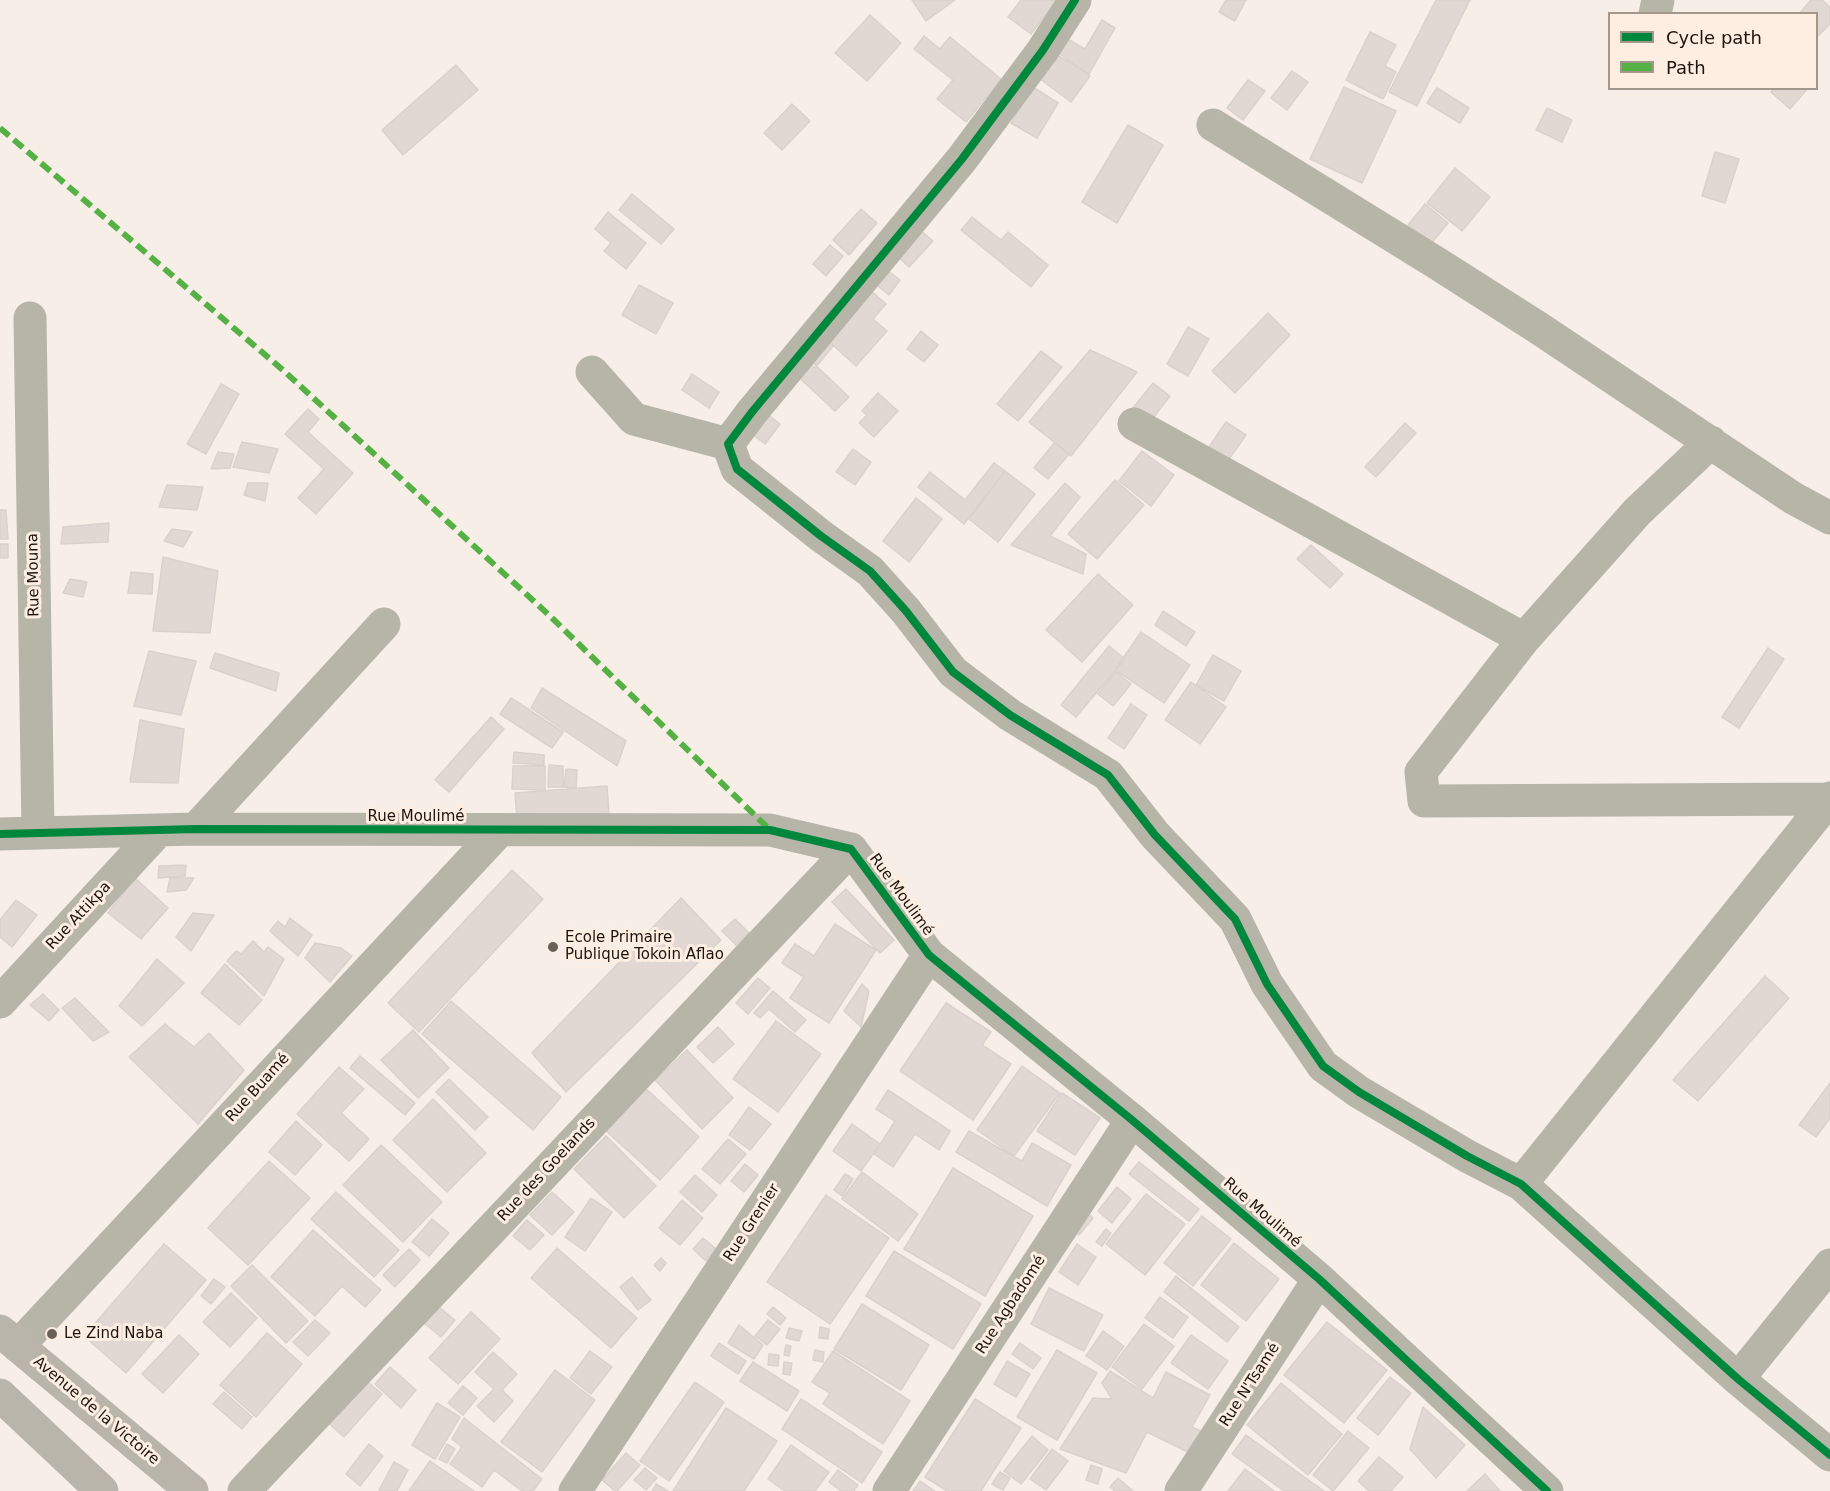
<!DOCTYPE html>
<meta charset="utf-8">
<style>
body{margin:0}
#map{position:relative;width:1830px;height:1491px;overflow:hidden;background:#f7efe7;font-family:"DejaVu Sans",sans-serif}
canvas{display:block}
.legend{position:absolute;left:1608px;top:12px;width:210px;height:78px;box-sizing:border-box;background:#fdeee1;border:2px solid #a3978c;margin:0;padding:8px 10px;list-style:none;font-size:18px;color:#1c140d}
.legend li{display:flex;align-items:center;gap:12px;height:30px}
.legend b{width:30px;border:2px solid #a3978c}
</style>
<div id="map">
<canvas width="1830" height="1491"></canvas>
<ul class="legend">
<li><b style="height:8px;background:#00873e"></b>Cycle path</li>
<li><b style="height:8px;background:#55b144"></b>Path</li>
</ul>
</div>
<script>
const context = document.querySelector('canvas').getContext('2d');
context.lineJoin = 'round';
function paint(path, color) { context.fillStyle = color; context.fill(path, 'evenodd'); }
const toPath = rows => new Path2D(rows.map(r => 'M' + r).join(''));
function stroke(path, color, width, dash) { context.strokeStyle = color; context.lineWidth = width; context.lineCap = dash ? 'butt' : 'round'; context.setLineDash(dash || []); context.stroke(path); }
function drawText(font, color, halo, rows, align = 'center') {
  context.font = font + ' "DejaVu Sans",sans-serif'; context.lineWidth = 6; context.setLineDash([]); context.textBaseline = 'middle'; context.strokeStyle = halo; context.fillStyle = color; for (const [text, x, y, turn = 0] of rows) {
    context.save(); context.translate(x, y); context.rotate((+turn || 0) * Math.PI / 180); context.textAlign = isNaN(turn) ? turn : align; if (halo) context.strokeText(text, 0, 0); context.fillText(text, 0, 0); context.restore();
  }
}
const building = toPath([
 [912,0,955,0,926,21,912,0],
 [1021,0,1057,0,1031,34,1008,17,1021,0],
 [1226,0,1246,0,1235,21,1219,12,1226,0],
 [1436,0,1470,0,1417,106,1389,92,1436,0],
 [1811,0,1822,0,1830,7,1830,24,1816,38,1816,14,1799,14,1811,0],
 [870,15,901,43,867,81,835,53,870,15],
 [1102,20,1115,28,1089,74,1057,55,1066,38,1085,49,1102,20],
 [1370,32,1396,45,1385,66,1396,72,1383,99,1346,80,1370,32],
 [924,36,940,49,950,37,1001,79,966,122,937,99,953,80,914,49,924,36],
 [1056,51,1090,76,1071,102,1036,76,1056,51],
 [456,65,478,90,403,155,382,130,456,65],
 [1292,71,1308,82,1287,110,1271,98,1292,71],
 [1248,80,1265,91,1243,120,1227,108,1248,80],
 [1033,87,1058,103,1037,138,1011,123,1033,87],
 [1344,87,1396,111,1362,183,1310,159,1344,87],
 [1437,88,1469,108,1460,123,1427,103,1437,88],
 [1774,88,1808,88,1790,109,1771,92,1774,88],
 [792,104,810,121,782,150,764,133,792,104],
 [1547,108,1572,120,1562,142,1536,130,1547,108],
 [1128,125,1163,145,1117,223,1082,202,1128,125],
 [1715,152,1739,159,1725,203,1702,196,1715,152],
 [1455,168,1490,197,1462,231,1427,203,1455,168],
 [632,194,674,229,661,244,619,210,632,194],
 [1425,204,1448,223,1431,244,1408,225,1425,204],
 [861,209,877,223,849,255,833,240,861,209],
 [608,212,646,243,626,269,604,251,611,243,595,229,608,212],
 [972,217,1001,240,1008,232,1048,265,1031,287,961,230,972,217],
 [919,229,933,241,909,267,896,255,919,229],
 [830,245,843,256,826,276,813,264,830,245],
 [883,267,900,280,889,295,872,281,883,267],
 [639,285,673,303,656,334,622,315,639,285],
 [869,289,886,304,873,319,887,331,856,366,825,338,869,289],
 [1268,313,1290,335,1235,393,1212,371,1268,313],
 [1188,327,1209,339,1188,376,1167,364,1188,327],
 [921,331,938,345,924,362,907,349,921,331],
 [819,334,834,345,815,368,802,357,819,334],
 [1090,350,1137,372,1071,456,1029,422,1090,350],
 [1041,351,1062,367,1018,421,997,404,1041,351],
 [807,357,849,397,835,411,793,372,807,357],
 [692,374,719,392,709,408,682,390,692,374],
 [1153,383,1170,396,1146,427,1129,413,1153,383],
 [221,384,239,394,206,454,187,444,221,384],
 [878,393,898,411,874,437,859,423,867,415,862,411,878,393],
 [758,407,780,424,765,444,743,427,758,407],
 [308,409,319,419,308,432,353,473,316,514,298,498,324,469,285,434,308,409],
 [1226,422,1246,435,1224,466,1205,453,1226,422],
 [1405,423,1416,433,1376,477,1365,467,1405,423],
 [242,442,278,449,269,473,233,467,242,442],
 [1055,442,1069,454,1048,479,1034,468,1055,442],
 [853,449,871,462,855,485,836,472,853,449],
 [1142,451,1174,475,1151,506,1119,481,1142,451],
 [218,452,234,454,230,468,211,469,218,452],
 [994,463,1005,471,964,524,918,487,930,472,965,500,994,463],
 [1005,471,1035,494,998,542,969,519,1005,471],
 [1115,480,1144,505,1097,559,1068,534,1115,480],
 [248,483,268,483,265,501,244,495,248,483],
 [1065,483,1080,497,1050,536,1086,554,1083,574,1011,545,1065,483],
 [167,485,203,487,197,510,159,507,167,485],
 [916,498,942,519,909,562,883,541,916,498],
 [0,510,6,510,8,539,0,539,0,510],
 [109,523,108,542,61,544,63,527,109,523],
 [172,529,192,532,183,547,164,541,172,529],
 [0,544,8,544,8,558,0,558,0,544],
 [1311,545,1343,574,1330,588,1297,559,1311,545],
 [163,557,218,571,210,633,153,631,163,557],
 [131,572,153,574,152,594,128,593,131,572],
 [1098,574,1133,605,1082,662,1046,630,1098,574],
 [70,579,87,582,83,597,63,593,70,579],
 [1163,611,1195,632,1186,646,1155,625,1163,611],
 [1141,632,1190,665,1164,703,1115,670,1141,632],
 [1109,646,1125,659,1076,717,1061,705,1109,646],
 [1768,648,1784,659,1739,728,1722,717,1768,648],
 [149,651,196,661,181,715,134,706,149,651],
 [215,653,279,673,276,691,210,668,215,653],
 [1213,655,1241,671,1224,701,1196,685,1213,655],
 [1116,672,1131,684,1113,706,1098,694,1116,672],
 [1191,682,1226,707,1200,744,1165,720,1191,682],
 [542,688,626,741,617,766,531,708,542,688],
 [511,698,563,732,552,748,500,714,511,698],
 [1131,704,1147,715,1124,749,1108,738,1131,704],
 [491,717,504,729,449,792,435,780,491,717],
 [140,720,184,729,178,783,130,782,140,720],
 [514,752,544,755,544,765,513,763,514,752],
 [549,765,563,766,563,787,548,787,549,765],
 [513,766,545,766,545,790,512,789,513,766],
 [566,769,577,770,576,788,564,787,566,769],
 [607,786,609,813,517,820,515,793,607,786],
 [186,865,185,876,158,878,159,866,186,865],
 [512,870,543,899,419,1032,388,1003,512,870],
 [135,878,168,908,141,939,108,913,135,878],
 [170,878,194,878,186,890,167,892,170,878],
 [846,889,894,940,880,953,832,902,846,889],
 [681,898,721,940,566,1092,532,1053,681,898],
 [16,900,37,915,12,947,0,937,0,920,16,900],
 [193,913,214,915,191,951,176,937,193,913],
 [290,918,312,935,298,956,270,931,278,921,285,927,290,918],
 [735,919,749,933,736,945,722,931,735,919],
 [835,924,876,950,829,1023,790,998,804,977,782,963,795,944,814,956,835,924],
 [253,941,264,952,268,947,284,959,264,996,227,961,236,951,241,954,253,941],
 [315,943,341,948,352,956,330,982,305,958,315,943],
 [157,959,184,983,142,1026,119,1006,157,959],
 [225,964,262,1000,239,1025,201,993,225,964],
 [1765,976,1789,998,1698,1101,1673,1080,1765,976],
 [758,978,770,988,748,1014,736,1003,758,978],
 [862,984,869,991,861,1027,844,1011,862,984],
 [773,991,806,1020,795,1032,769,1009,760,1018,754,1013,773,991],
 [43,994,59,1010,49,1021,30,1005,43,994],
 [75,998,109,1032,93,1041,62,1008,75,998],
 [451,1001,561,1097,533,1130,422,1034,451,1001],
 [946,1003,991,1032,982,1045,1011,1064,973,1120,900,1071,946,1003],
 [776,1021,821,1054,778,1112,733,1079,776,1021],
 [165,1024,194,1047,209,1033,244,1070,198,1124,129,1057,165,1024],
 [718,1027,734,1044,713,1063,697,1047,718,1027],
 [413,1030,449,1068,418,1098,381,1060,413,1030],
 [687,1050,733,1098,702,1129,655,1080,687,1050],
 [360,1056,415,1103,405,1115,350,1068,360,1056],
 [1022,1066,1060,1093,1014,1156,977,1130,1022,1066],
 [339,1067,364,1089,341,1113,369,1139,349,1161,297,1114,339,1067],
 [449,1079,488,1117,475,1130,436,1092,449,1079],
 [1830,1083,1830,1118,1816,1137,1799,1125,1830,1083],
 [643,1086,699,1137,660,1180,604,1129,643,1086],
 [888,1090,950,1131,939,1150,915,1134,893,1167,874,1154,895,1121,876,1109,888,1090],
 [1062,1093,1100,1118,1075,1155,1037,1131,1062,1093],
 [433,1099,486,1153,447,1192,393,1140,433,1099],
 [749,1107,771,1124,750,1150,729,1135,749,1107],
 [296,1121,322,1145,295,1175,269,1152,296,1121],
 [852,1124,880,1144,861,1171,833,1151,852,1124],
 [969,1131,1022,1161,1032,1143,1071,1165,1047,1206,956,1152,969,1131],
 [606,1136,656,1186,624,1218,574,1169,606,1136],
 [728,1139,746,1154,720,1184,702,1169,728,1139],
 [381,1145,442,1202,403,1242,343,1185,381,1145],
 [269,1161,310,1198,248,1265,208,1228,269,1161],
 [1139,1162,1199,1209,1189,1221,1129,1174,1139,1162],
 [745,1164,758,1175,744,1192,731,1181,745,1164],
 [953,1168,1033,1216,985,1296,904,1249,953,1168],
 [862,1172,918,1214,898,1241,842,1199,862,1172],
 [845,1174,853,1179,842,1196,834,1190,845,1174],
 [695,1175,717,1195,702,1212,680,1192,695,1175],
 [1117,1187,1131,1199,1112,1223,1098,1211,1117,1187],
 [336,1192,399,1250,374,1277,311,1219,336,1192],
 [552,1192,574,1212,552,1235,530,1215,552,1192],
 [1146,1194,1185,1224,1145,1275,1106,1244,1146,1194],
 [826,1195,889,1238,830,1324,767,1282,826,1195],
 [591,1198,612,1212,585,1251,565,1237,591,1198],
 [682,1200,703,1218,680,1245,659,1228,682,1200],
 [1087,1213,1093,1218,1079,1235,1073,1230,1087,1213],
 [1202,1216,1231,1239,1193,1286,1164,1263,1202,1216],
 [432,1219,449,1233,429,1256,412,1242,432,1219],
 [527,1220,544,1235,530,1250,513,1236,527,1220],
 [1106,1229,1111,1233,1102,1246,1096,1242,1106,1229],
 [313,1230,381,1290,365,1307,342,1286,315,1316,271,1277,313,1230],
 [703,1238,716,1249,706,1261,693,1249,703,1238],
 [1234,1243,1279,1279,1246,1321,1201,1285,1234,1243],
 [164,1244,206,1280,126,1373,84,1336,164,1244],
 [1077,1244,1096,1257,1078,1285,1059,1272,1077,1244],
 [557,1248,637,1318,611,1348,531,1278,557,1248],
 [409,1249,420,1260,395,1287,383,1275,409,1249],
 [894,1251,981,1304,953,1349,866,1296,894,1251],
 [661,1258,666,1263,660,1271,654,1265,661,1258],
 [252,1265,308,1321,286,1343,231,1286,252,1265],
 [1176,1276,1239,1327,1227,1342,1164,1292,1176,1276],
 [632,1277,651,1300,638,1310,620,1287,632,1277],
 [214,1279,225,1287,211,1304,201,1296,214,1279],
 [1049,1288,1103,1315,1084,1351,1031,1324,1049,1288],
 [231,1293,257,1318,230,1347,203,1322,231,1293],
 [1160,1297,1188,1317,1173,1338,1145,1318,1160,1297],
 [862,1304,929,1345,901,1390,834,1349,862,1304],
 [438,1306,455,1320,441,1337,424,1323,438,1306],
 [773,1307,786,1318,780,1325,767,1314,773,1307],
 [471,1312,500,1339,458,1384,429,1358,471,1312],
 [315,1320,330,1333,308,1356,293,1342,315,1320],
 [768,1320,780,1329,767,1345,755,1336,768,1320],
 [1327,1322,1387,1370,1344,1423,1284,1375,1327,1322],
 [1144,1324,1174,1346,1142,1389,1112,1367,1144,1324],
 [739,1325,763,1345,754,1359,728,1343,739,1325],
 [820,1327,829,1329,828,1339,819,1338,820,1327],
 [789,1328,802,1331,799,1341,786,1338,789,1328],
 [1103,1331,1124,1346,1107,1370,1086,1356,1103,1331],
 [267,1333,302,1364,256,1417,220,1385,267,1333],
 [179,1335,199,1354,163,1393,142,1374,179,1335],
 [1191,1335,1228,1361,1208,1389,1171,1363,1191,1335],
 [719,1343,746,1361,738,1374,711,1356,719,1343],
 [1020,1343,1041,1358,1033,1369,1012,1354,1020,1343],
 [786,1345,791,1346,789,1356,784,1355,786,1345],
 [815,1350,824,1352,823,1362,813,1360,815,1350],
 [1057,1350,1097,1373,1057,1440,1017,1417,1057,1350],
 [590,1351,612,1367,591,1394,570,1378,590,1351],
 [833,1351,910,1401,883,1444,823,1404,830,1393,812,1382,833,1351],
 [493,1352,517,1374,502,1390,513,1401,494,1422,477,1406,494,1389,475,1372,493,1352],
 [769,1354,779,1355,778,1366,768,1365,769,1354],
 [1007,1361,1030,1374,1016,1397,994,1384,1007,1361],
 [753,1362,799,1391,787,1411,740,1381,753,1362],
 [784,1362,792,1363,790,1375,783,1374,784,1362],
 [390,1367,416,1390,401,1408,375,1384,390,1367],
 [555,1370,595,1400,542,1472,501,1442,555,1370],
 [1110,1371,1153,1398,1166,1372,1210,1395,1192,1427,1201,1431,1190,1453,1147,1432,1126,1473,1060,1449,1093,1398,1112,1399,1102,1383,1110,1371],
 [362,1377,382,1394,344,1437,325,1420,362,1377],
 [1390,1377,1411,1393,1378,1435,1357,1418,1390,1377],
 [695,1382,724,1402,669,1481,640,1461,695,1382],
 [1281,1383,1342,1434,1308,1475,1247,1425,1281,1383],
 [463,1386,477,1398,463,1415,448,1403,463,1386],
 [224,1392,252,1417,242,1429,213,1404,224,1392],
 [801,1399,882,1452,862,1483,782,1429,801,1399],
 [975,1399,1021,1428,981,1491,947,1491,925,1477,975,1399],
 [437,1403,460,1417,435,1459,412,1445,437,1403],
 [1423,1407,1465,1445,1436,1478,1410,1449,1423,1407],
 [726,1408,777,1441,744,1491,673,1491,726,1408],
 [464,1418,542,1479,533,1491,522,1491,494,1470,482,1487,450,1464,462,1447,452,1439,464,1418],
 [1348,1431,1369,1448,1333,1491,1313,1475,1348,1431],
 [1246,1435,1324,1491,1284,1491,1232,1454,1246,1435],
 [1032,1436,1048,1450,1021,1484,1004,1471,1032,1436],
 [369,1444,383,1456,360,1486,346,1474,369,1444],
 [447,1444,455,1449,447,1463,439,1459,447,1444],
 [791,1445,829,1472,815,1491,785,1491,768,1479,791,1445],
 [1052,1449,1068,1461,1046,1490,1030,1479,1052,1449],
 [626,1453,640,1465,617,1491,615,1491,602,1480,626,1453],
 [1379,1457,1403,1477,1391,1491,1369,1491,1358,1481,1379,1457],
 [430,1461,474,1491,409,1491,430,1461],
 [394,1462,408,1470,397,1491,382,1491,379,1490,394,1462],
 [1091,1465,1102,1469,1098,1484,1086,1480,1091,1465],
 [645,1468,657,1478,646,1490,634,1480,645,1468],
 [1245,1469,1274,1491,1228,1491,1245,1469],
 [838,1470,858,1485,854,1491,841,1491,829,1482,838,1470],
 [1000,1472,1010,1478,1003,1490,992,1484,1000,1472],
 [1485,1474,1500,1491,1467,1491,1485,1474],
 [1118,1478,1133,1491,1115,1491,1110,1487,1118,1478],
 [920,1481,935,1491,913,1491,920,1481],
 [656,1484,668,1491,652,1491,656,1484]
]);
const street = toPath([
 [1075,0,1043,50,962,159,752,412,728,444,737,469,821,536,870,571,906,611,953,672,1010,715,1108,775,1155,835,1235,919,1267,984,1323,1066,1359,1092,1467,1156,1521,1184,1738,1379,1830,1455],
 [1655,14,1658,0],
 [1213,125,1435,262,1537,327,1793,498,1830,518],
 [30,318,38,832],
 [592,372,634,419,728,444],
 [1134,424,1524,639],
 [1711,442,1637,512,1524,639,1421,772,1424,801,1830,799],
 [196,829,384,624],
 [0,834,196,829,770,830,851,849,929,955,1132,1120,1319,1279,1547,1491],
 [0,1002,158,831],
 [1521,1184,1830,798],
 [18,1346,499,831],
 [1738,1379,1830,1265],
 [244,1491,851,849],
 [575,1491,929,955],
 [889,1491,1132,1120],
 [1181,1491,1319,1279]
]);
const highway = toPath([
 [0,1331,192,1491],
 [0,1395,102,1491]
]);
const quiet = toPath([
 [0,128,284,371,550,616,770,830]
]);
const cycleway = toPath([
 [1075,0,1043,50,962,159,752,412,728,444,737,469,821,536,870,571,906,611,953,672,1010,715,1108,775,1155,835,1235,919,1267,984,1323,1066,1359,1092,1467,1156,1521,1184,1738,1379,1830,1455],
 [0,834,196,829,770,830,851,849,929,955,1132,1120,1319,1279,1547,1491]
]);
const markers = [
 [553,947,6,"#696159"],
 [52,1334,6,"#696159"]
];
const streetNames = [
 ["Rue Mouna",34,575,-91],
 ["Rue Moulimé",416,817],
 ["Rue Moulimé",901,895,54],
 ["Rue Attikpa",79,916,-47],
 ["Rue Buamé",258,1088,-48],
 ["Rue des Goelands",547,1170,-47],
 ["Rue Moulimé",1262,1213,41],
 ["Rue Grenier",752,1223,-57],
 ["Rue Agbadomé",1011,1305,-57],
 ["Rue N'Tsamé",1250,1385,-57],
 ["Avenue de la Victoire",96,1411,40]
];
const poiNames = [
 ["Ecole Primaire",565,938],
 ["Publique Tokoin Aflao",565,955],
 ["Le Zind Naba",64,1334]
];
paint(building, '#e2d8d3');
stroke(building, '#dad1cc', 1.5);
stroke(street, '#b7b4a8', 33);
stroke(highway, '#b9b5ab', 33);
stroke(quiet, '#55b144', 6, [12, 6]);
stroke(cycleway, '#00873e', 8);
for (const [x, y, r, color] of markers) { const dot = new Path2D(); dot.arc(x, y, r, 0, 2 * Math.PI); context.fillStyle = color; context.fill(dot); stroke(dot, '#fdeee1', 2); }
drawText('15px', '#1c140d', '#fdeee1', streetNames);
drawText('15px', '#1c140d', '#fdeee1', poiNames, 'left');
</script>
